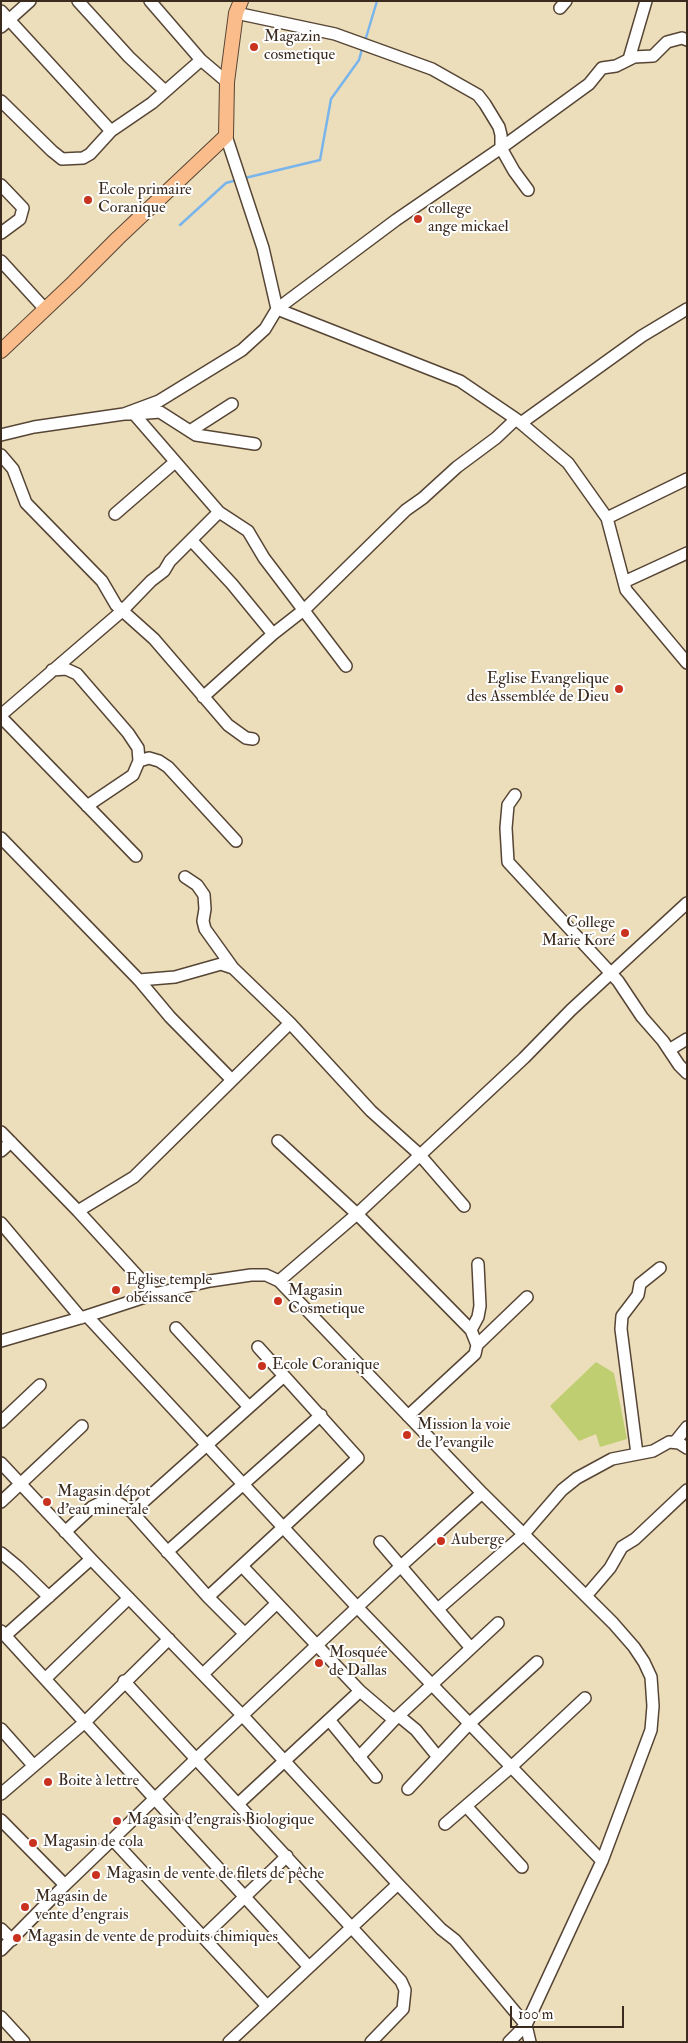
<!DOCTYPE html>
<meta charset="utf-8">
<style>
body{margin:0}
#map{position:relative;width:688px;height:2043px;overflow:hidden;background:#ecdeba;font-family:"IM FELL Double Pica",serif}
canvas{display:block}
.frame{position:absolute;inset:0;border:2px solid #3b2a1e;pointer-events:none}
.scale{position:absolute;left:510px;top:2006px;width:114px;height:22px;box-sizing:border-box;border:2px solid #3b2a1e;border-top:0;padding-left:6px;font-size:15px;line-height:18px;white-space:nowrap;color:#3b2a1e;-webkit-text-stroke:4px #fff;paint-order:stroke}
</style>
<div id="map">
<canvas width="688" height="2043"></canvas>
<div class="frame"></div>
<div class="scale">100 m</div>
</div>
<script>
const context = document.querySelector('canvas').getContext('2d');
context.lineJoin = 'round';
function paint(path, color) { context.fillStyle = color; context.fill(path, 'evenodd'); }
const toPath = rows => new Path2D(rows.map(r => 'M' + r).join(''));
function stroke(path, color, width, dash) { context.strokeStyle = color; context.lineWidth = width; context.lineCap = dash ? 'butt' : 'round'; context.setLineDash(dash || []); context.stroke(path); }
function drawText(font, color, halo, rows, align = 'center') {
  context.font = font + ' "IM FELL Double Pica",serif'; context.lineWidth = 4; context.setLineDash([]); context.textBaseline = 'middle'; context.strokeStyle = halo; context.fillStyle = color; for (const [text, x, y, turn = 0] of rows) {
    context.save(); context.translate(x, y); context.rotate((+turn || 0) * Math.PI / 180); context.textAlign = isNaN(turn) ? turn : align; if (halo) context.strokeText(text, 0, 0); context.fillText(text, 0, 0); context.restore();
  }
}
const green = toPath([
 [596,1362,614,1373,627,1439,600,1447,596,1434,579,1441,550,1406]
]);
const stream = toPath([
 [365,41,377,1],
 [245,178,320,160,331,99,359,60,362,49],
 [180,225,226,183,237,180]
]);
const minor = toPath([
 [78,1,129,57,165,91],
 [150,1,201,60,227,82],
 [560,8,566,1],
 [1,11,111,131],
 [236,13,335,34,432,69,478,95,485,104,499,127,501,135,501,148,396,220,277,309],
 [1,27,30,1],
 [629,59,646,1],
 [1,101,52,151,62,159,83,158,90,154,111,131,152,103,201,60],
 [1,185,23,208,20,219,1,233],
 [528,190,514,171,501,148,589,84,602,68,616,66,634,57,653,56,667,42,682,38,687,40],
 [1,261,45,309],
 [277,309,460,381,516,419,568,463,607,518,626,590,687,663],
 [124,414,134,414,219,512,248,531,264,558,346,666],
 [135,414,160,412,196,435,255,444],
 [521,423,642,336,687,309],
 [190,431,232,404],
 [1,435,34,427,124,414,159,401,242,350,265,329,277,309,263,248,226,136],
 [1,455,13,469,26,503,102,581,116,605,154,639,228,725,246,738,253,739],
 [115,514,175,462],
 [607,518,687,479],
 [191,540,232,584,273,634],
 [624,582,687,553],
 [52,670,66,669,77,674,128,733,138,748,139,761,133,775,87,806],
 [203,697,273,634,305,609,406,510,423,498,457,467,496,438,516,419],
 [1,715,122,611,151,581,164,571,170,561,219,512],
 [1,717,136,856],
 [139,761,149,758,159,761,168,767,236,841],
 [515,795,508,805,506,828,508,862,618,981,642,1017,663,1041,679,1065,687,1073],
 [1,838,139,980,170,1017,232,1080],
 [185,877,197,885,204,895,205,909,203,921,205,929,233,968,290,1023,371,1111,419,1154,464,1206],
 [139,980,175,977,221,964,233,968],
 [669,1050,687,1039],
 [1,1132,78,1211,154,1294],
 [278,1141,357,1214,471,1330,477,1345,475,1354,408,1416],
 [1,1151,11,1142],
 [78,1211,134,1177,290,1023],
 [1,1223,81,1318],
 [279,1281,357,1214,524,1058,571,1010,687,903],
 [87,1316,358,1608,602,1861],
 [176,1328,249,1407],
 [471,1330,478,1317,480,1306,478,1264],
 [1,1341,87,1316,154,1294,210,1281,251,1275,266,1275,279,1281,482,1493,613,1623,634,1647,644,1662,651,1677,653,1706,651,1730,602,1861,526,2025,509,2042],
 [477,1345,527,1297],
 [1,1422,40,1385],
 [675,1442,687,1427],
 [637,1454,621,1329,622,1316,638,1295,640,1284,660,1268],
 [1,1463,91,1559,242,1715,398,1884,441,1929,455,1940,526,2025,530,2042],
 [1,1502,82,1426],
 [132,1512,284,1376],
 [65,1532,92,1507,102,1502,112,1501,120,1504,132,1512,208,1597,244,1633],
 [380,1542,470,1647],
 [167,1552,321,1415],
 [1,1553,18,1567,49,1597],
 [242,1566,360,1691,394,1720],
 [586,1596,610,1568,622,1547,635,1539,687,1490],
 [208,1597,358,1458,258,1347],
 [438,1609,523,1535,562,1490,577,1478,612,1459,653,1451,669,1442,679,1443,687,1448],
 [1,1631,309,1967],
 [6,1635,91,1559],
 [203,1674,277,1603],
 [45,1679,129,1598],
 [124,1681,401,1981,405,1990,403,2009,371,2042],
 [399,1716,416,1730,438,1757],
 [330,1721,376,1777],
 [1,1729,33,1765],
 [359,1757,394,1720,498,1623],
 [408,1789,469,1724,537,1662],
 [1,1794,85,1722,169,1639],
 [238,1804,360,1691],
 [466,1806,522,1867],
 [1,1820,65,1885],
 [445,1824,510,1768,585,1698],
 [113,1840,267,2006],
 [1,1929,12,1940],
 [203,1937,287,1856],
 [1,1950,65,1885,197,1758,401,1566,482,1493],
 [1,2017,24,2042],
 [229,2042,398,1884]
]);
const major = toPath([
 [1,351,74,282,118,238,226,136,227,82,236,13,241,1]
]);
const markers = [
 [254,47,5,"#c8321e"],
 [88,200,5,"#c8321e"],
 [418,219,5,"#c8321e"],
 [619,689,5,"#c8321e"],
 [625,933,5,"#c8321e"],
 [116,1290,5,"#c8321e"],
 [278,1301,5,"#c8321e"],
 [262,1366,5,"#c8321e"],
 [407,1435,5,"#c8321e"],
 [47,1502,5,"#c8321e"],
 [441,1541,5,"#c8321e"],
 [319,1663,5,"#c8321e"],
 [48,1782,5,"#c8321e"],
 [117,1821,5,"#c8321e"],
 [33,1843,5,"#c8321e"],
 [96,1875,5,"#c8321e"],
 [25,1907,5,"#c8321e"],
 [17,1938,5,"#c8321e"]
];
const poiNames = [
 ["Magazin",264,38],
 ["cosmetique",264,56],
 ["Ecole primaire",98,191],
 ["Coranique",98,209],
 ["college",428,210],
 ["ange mickael",428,228],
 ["Eglise Evangelique",609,680,"right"],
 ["des Assemblée de Dieu",609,698,"right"],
 ["College",615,924,"right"],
 ["Marie Koré",615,942,"right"],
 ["Eglise temple",126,1281],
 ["obéissance",126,1299],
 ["Magasin",288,1292],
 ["Cosmetique",288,1310],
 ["Ecole Coranique",272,1366],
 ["Mission la voie",417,1426],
 ["de l'evangile",417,1444],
 ["Magasin dépot",57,1493],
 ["d'eau minerale",57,1511],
 ["Auberge",451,1541],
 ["Mosquée",329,1654],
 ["de Dallas",329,1672],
 ["Boite à lettre",58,1782],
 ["Magasin d'engrais Biologique",127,1821],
 ["Magasin de cola",43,1843],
 ["Magasin de vente de filets de pêche",106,1875],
 ["Magasin de",35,1898],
 ["vente d'engrais",35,1916],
 ["Magasin de vente de produits chimiques",27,1938]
];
paint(green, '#bece70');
stroke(stream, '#79b5eb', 2.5);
stroke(minor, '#564535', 14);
stroke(major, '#564535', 16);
stroke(minor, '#fff', 11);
stroke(major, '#fabc8b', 14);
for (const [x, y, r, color] of markers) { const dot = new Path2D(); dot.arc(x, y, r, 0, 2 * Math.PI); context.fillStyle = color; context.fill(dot); stroke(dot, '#fff', 2); }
drawText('16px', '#3b2a1e', '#fff', poiNames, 'left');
</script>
